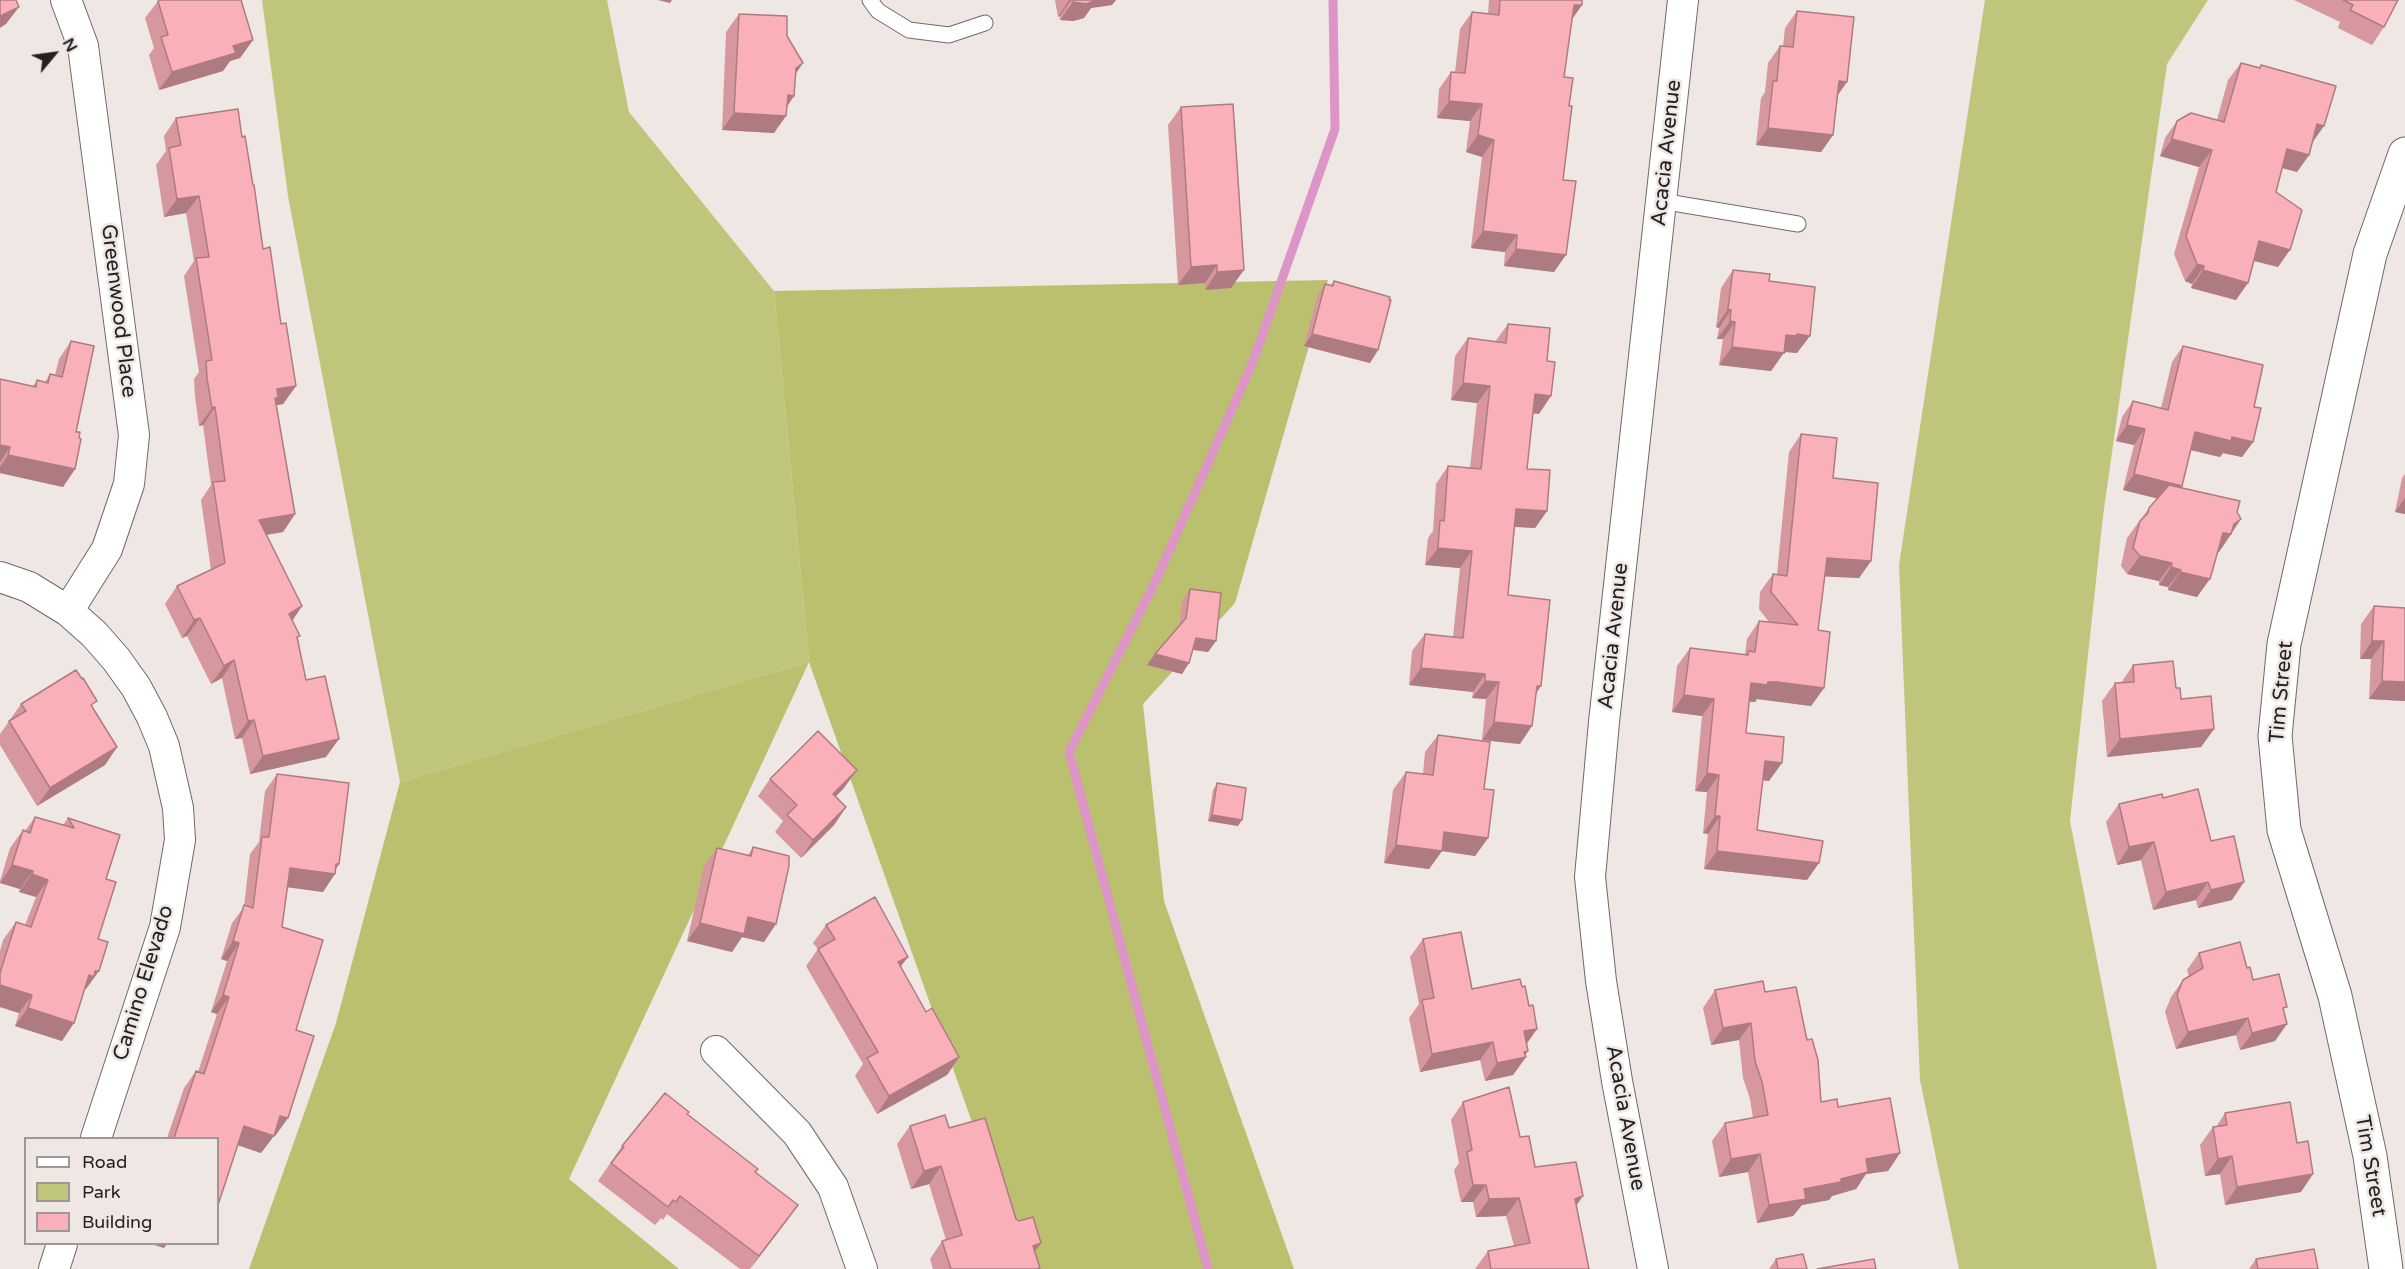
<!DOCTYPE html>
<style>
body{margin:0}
#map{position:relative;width:2405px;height:1269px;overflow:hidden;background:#eee7e4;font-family:"Varela Round",sans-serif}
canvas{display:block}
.legend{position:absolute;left:24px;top:1137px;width:195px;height:108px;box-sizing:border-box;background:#eee7e4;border:2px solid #9d9896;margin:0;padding:8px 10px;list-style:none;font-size:18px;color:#242120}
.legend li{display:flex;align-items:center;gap:12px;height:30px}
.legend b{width:30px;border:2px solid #9d9896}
.north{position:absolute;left:24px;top:24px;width:60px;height:60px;-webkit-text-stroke:4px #eee7e4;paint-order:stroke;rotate:61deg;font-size:16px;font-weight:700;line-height:24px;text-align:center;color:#242120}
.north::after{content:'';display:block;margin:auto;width:21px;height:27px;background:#242120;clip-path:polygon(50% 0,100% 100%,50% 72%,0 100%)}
</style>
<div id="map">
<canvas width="2405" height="1269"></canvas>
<ul class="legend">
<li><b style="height:8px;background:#fff"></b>Road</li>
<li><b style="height:16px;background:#bfc57a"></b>Park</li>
<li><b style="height:16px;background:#f9b0b8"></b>Building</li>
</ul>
<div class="north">N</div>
</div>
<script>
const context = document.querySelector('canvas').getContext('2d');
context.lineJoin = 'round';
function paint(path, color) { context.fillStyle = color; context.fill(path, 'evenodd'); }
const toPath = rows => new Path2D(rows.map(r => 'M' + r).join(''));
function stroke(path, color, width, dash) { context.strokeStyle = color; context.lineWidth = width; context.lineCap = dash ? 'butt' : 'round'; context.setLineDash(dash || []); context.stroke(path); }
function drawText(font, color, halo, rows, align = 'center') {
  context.font = font + ' "Varela Round",sans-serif'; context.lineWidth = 5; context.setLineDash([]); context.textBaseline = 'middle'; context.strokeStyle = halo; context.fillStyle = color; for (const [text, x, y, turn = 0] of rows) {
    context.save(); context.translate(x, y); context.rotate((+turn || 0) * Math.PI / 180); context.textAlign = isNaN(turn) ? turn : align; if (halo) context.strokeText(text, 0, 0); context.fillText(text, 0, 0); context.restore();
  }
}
const green = toPath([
 [262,0,607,0,629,112,774,291,809,662,400,782,288,196],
 [1985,0,2208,0,2167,64,2103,516,2070,821,2157,1269,1959,1269,1920,1080,1899,565]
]);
const forest = toPath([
 [1328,280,1235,603,1143,704,1164,901,1294,1269,1024,1269,809,662,569,1179,679,1269,249,1269,336,1023,400,782,809,662,774,291]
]);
const stream = toPath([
 [1208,1269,1069,752,1157,578,1252,364,1335,129,1333,0]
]);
const service = toPath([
 [870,0,878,11,909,30,949,35,985,23],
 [1661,201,1798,224]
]);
const minor = toPath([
 [66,0,83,46,134,435,129,484,107,549,68,611],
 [0,577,29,587,68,611,94,634,116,659,136,687,152,717,164,746,178,808,180,840,165,927,96,1138],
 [716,1051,797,1133,833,1187,862,1269],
 [54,1269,62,1244],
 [1653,1269,1617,1081,1601,981,1590,877,1604,722,1683,0]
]);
const tertiary = toPath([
 [2386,1269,2370,1156,2335,996,2284,830,2275,736,2284,644,2370,254,2405,154]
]);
const wall = toPath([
 [1055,0,1116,0,1112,5,1091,8,1084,18,1073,21,1060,20,1060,16,1058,17],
 [1489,0,1582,0,1582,5,1572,19,1564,77,1569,106,1554,272,1504,266,1505,252,1471,248,1482,157,1466,152,1470,121,1437,118,1439,89,1451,72,1455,72,1460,29,1472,12,1488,14],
 [2294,0,2398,0,2384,27,2372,45,2338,28,2340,22],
 [158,1,253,40,240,58,230,61,223,71,159,90,149,55,154,48,145,18],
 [1797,11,1838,96,1833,135,1821,152,1756,145,1761,98,1765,92,1768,63,1780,46,1783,46,1785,28],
 [739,14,787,36,795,74,794,96,787,106,774,133,722,130,726,32],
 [2241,63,2259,68,2261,65,2312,143,2309,155,2297,172,2282,168,2276,192,2278,267,2254,261,2236,300,2191,288,2192,284,2185,281,2174,254,2199,167,2160,156,2165,138,2177,121,2217,120,2228,80],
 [1181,107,1231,288,1205,290,1205,283,1178,285,1168,125],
 [176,118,242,137,263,249,296,386,283,404,276,405,295,514,283,532,266,535,302,606,292,621,298,639,306,680,326,757,250,774,242,738,235,739,222,678,211,684,187,636,182,638,165,604,177,586,211,570,201,500,211,485,203,425,199,426,195,396,194,379,199,372,184,276,194,261,186,213,164,217,156,165,166,151,164,136],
 [1733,270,1769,281,1797,353,1786,352,1784,354,1783,354,1771,371,1719,365,1723,339,1717,339,1719,328,1716,327,1721,288],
 [1334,281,1378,350,1370,363,1304,346,1317,296,1325,284,1331,285],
 [1508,324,1539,414,1533,413,1527,469,1547,511,1535,528,1515,527,1508,595,1536,695,1520,744,1482,740,1486,699,1472,698,1473,692,1409,685,1412,651,1425,634,1453,637,1460,568,1425,565,1428,538,1433,531,1436,484,1448,466,1470,468,1477,403,1451,400,1455,356,1468,338,1495,342],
 [71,341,76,432,75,469,63,487,0,473,0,379,33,386,37,380,45,382,50,374,55,375,59,359],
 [2183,346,2254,407,2253,442,2242,457,2223,453,2220,457,2190,450,2182,486,2181,488,2232,533,2219,552,2217,552,2197,597,2168,590,2168,587,2159,585,2159,581,2127,574,2121,566,2127,538,2149,508,2157,498,2123,490,2134,445,2116,441,2122,417,2133,401,2161,408,2172,362],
 [1801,434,1833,478,1871,561,1859,578,1825,576,1818,630,1824,688,1811,706,1757,699,1755,702,1749,702,1746,733,1769,781,1763,780,1757,830,1807,880,1704,869,1708,834,1703,833,1707,792,1695,791,1702,716,1672,712,1677,666,1690,648,1745,655,1747,639,1759,621,1769,622,1759,609,1760,592,1773,574,1777,574,1789,452],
 [2405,474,2405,514,2395,512,2402,478],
 [1190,589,1216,641,1208,652,1193,650,1182,674,1147,665,1155,654,1179,627,1182,600],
 [2374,606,2405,608,2405,701,2369,699,2371,659,2360,659,2361,624],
 [2133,665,2176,688,2181,699,2214,729,2201,747,2107,757,2102,701,2115,683,2121,683],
 [21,704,93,708,117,747,105,765,37,806,0,745,0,734],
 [1438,735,1484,789,1488,838,1475,856,1442,851,1429,869,1384,863,1393,790,1406,772,1423,774,1425,752],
 [277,774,339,864,323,892,288,887,282,927,296,1030,288,1118,275,1136,274,1135,261,1153,218,1138,167,1138,184,1088,196,1071,198,1072,217,1014,211,1012,227,961,221,959,232,923,244,907,250,854,259,842,265,791],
 [770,779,844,788,836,796,846,807,834,825,801,858,775,832,783,821,758,796],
 [1217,783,1238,826,1208,821,1213,790],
 [2163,798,2211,841,2232,900,2198,908,2196,900,2153,910,2141,860,2117,865,2106,822,2119,804],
 [35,817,63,825,68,818,106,879,98,939,86,989,85,989,62,1041,15,1026,19,1013,0,1007,0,951,3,940,16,922,25,925,36,897,19,892,20,889,0,883,0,881,10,848,23,830,25,831],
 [753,847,764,942,742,937,732,952,687,941,704,866,717,848,748,855],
 [826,925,901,966,926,1012,959,1057,947,1075,877,1114,855,1076,863,1064,806,966,818,949,813,943],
 [1423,939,1472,989,1522,987,1537,1029,1527,1043,1525,1055,1526,1057,1513,1075,1485,1081,1480,1060,1420,1072,1409,1018,1419,1004,1410,957],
 [2199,953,2247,968,2253,980,2284,1012,2275,1041,2240,1050,2236,1035,2176,1049,2165,1012,2171,997,2183,980,2189,977,2187,970],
 [1715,990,1765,992,1807,1040,1821,1102,1838,1107,1900,1153,1888,1171,1866,1174,1856,1189,1832,1196,1829,1200,1802,1205,1793,1216,1757,1223,1748,1172,1719,1177,1712,1141,1725,1123,1753,1118,1750,1099,1743,1078,1739,1040,1711,1045,1703,1008],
 [1463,1102,1520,1137,1535,1167,1583,1196,1576,1205,1589,1269,1475,1269,1488,1251,1514,1246,1506,1216,1476,1217,1473,1202,1461,1202,1454,1170,1459,1163,1451,1120],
 [2225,1113,2297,1143,2301,1192,2225,1205,2220,1174,2205,1176,2200,1145,2213,1127,2216,1127],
 [687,1114,755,1172,798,1205,750,1269,740,1269,667,1214,663,1220,661,1218,655,1225,598,1181,622,1146],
 [910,1126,949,1128,1016,1219,1035,1252,1039,1269,933,1269,930,1259,942,1241,946,1240,929,1184,911,1189,897,1144],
 [1776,1259,1807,1269,1769,1269],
 [2256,1259,2318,1269,2249,1269]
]);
const shadedWall = toPath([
 [658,0,672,0,670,3],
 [1069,0,1071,0,1060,16,1058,17],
 [1092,0,1116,0,1112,5,1091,8,1084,18,1073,21,1060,20,1073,2],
 [1574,5,1582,5,1570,22],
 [19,7,6,24,0,28,0,16],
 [253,40,240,58,230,61,223,71,159,90,172,72,233,46],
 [803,63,791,81,796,68],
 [1839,81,1847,82,1835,99],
 [788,95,794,96,782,114],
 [1449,101,1482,104,1470,121,1437,118],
 [734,113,786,116,774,133,722,130],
 [2317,124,2324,126,2312,143],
 [1768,128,1833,135,1821,152,1756,145],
 [1478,135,1494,140,1482,157,1466,152],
 [2172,139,2212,150,2199,167,2160,156],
 [2287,149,2309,155,2297,172,2275,166],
 [199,196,186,213,164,217,177,199],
 [1483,231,1517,235,1505,252,1471,248],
 [2259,241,2290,250,2278,267,2247,259],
 [1516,249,1566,255,1554,272,1504,266],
 [2197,264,2204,266,2192,284,2185,281],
 [1217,265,1205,283,1178,285,1191,267],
 [1244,270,1231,288,1205,290,1217,272],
 [2203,270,2248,283,2236,300,2191,288],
 [1728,309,1731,310,1719,328,1716,327],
 [1730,321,1735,322,1723,339,1717,339],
 [1312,334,1378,350,1370,363,1304,346],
 [1797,334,1810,336,1797,353,1786,352,1784,354,1783,354,1771,371,1719,365,1732,347,1786,335],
 [1463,383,1490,386,1477,403,1451,400],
 [296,386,283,404,273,406,277,389],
 [1535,394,1551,396,1539,414,1522,412],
 [215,407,203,425,199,426,212,408],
 [2127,425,2145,429,2134,445,2116,441],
 [2195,432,2232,437,2253,442,2242,457,2223,453,2220,457,2183,448],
 [0,445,10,447,0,462],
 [8,455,75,469,63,487,0,473,0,467],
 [2134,474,2182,486,2171,502,2123,490],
 [2405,498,2405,514,2395,512],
 [1516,509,1547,511,1535,528,1504,526],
 [295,514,283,532,246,538,259,520],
 [2241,519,2219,552,2210,550,2223,533],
 [1438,548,1472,551,1460,568,1425,565],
 [2140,556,2172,563,2159,581,2127,574],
 [1827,558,1871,561,1859,578,1814,576],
 [2171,567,2181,570,2168,587,2159,585],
 [2180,572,2210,579,2197,597,2168,590],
 [302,606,290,624,289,614],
 [200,618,187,636,182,638,194,620],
 [1196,638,1216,641,1208,652,1188,649],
 [2372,641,2384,641,2371,659,2360,659],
 [1155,654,1189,663,1182,674,1147,665],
 [234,660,222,678,211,684,224,666],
 [1421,668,1485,674,1473,692,1409,685],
 [1485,681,1499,682,1486,699,1472,698],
 [2382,681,2405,682,2405,701,2369,699],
 [1768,682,1777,682,1824,688,1811,706,1765,700,1757,699,1755,702,1739,700,1751,683],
 [1537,686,1541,686,1529,704],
 [1684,695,1714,699,1702,716,1672,712],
 [254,720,242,738,235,739,248,721],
 [1494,722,1532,726,1520,744,1482,740],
 [2214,729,2201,747,2107,757,2120,739],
 [339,739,326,757,250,774,263,756],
 [117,747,105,765,37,806,50,788],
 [1765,761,1782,763,1769,781,1752,779],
 [857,770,844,788,820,812,833,794],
 [1707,773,1719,775,1707,792,1695,791],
 [846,807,834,825,801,858,813,840],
 [1212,815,1242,820,1238,826,1208,821],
 [1715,816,1720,816,1708,834,1703,833],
 [1444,832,1488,838,1475,856,1442,851,1429,869,1384,863,1396,845],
 [2154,842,2141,860,2117,865,2129,847],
 [1717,851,1819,863,1807,880,1704,869],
 [336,864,339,864,332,874,335,874,323,892,278,886,290,868],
 [12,865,33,871,20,889,0,883],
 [32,874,48,880,36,897,19,892],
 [2208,882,2196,900,2153,910,2166,892],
 [2244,882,2232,900,2198,908,2211,890],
 [748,917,776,924,764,942,742,937,732,952,687,941,700,923],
 [233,941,239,943,227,961,221,959],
 [908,957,895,974,898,962],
 [95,971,99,971,86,989,85,989,89,975],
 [0,985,32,995,19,1013,0,1007],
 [223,995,229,997,217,1014,211,1012],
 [28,1008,74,1023,62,1041,15,1026],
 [2248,1018,2236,1035,2176,1049,2188,1032],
 [1751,1023,1739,1040,1711,1045,1723,1028],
 [2287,1024,2275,1041,2240,1050,2252,1033],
 [1537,1029,1525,1046,1524,1031],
 [1493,1042,1480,1060,1420,1072,1432,1054],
 [1528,1051,1523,1058,1526,1057,1513,1075,1485,1081,1497,1063],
 [959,1057,947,1075,877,1114,889,1096],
 [280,1116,288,1118,275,1136,268,1133],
 [244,1126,274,1136,261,1153,231,1143],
 [1900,1153,1888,1171,1866,1174,1856,1189,1832,1196,1829,1200,1802,1205,1793,1216,1757,1223,1769,1205,1804,1189,1841,1179,1866,1159],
 [1760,1154,1748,1172,1719,1177,1731,1159],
 [2232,1156,2220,1174,2205,1176,2218,1159],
 [941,1166,929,1184,911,1189,924,1171],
 [2313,1174,2301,1192,2225,1205,2237,1187],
 [1473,1185,1486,1185,1473,1202,1461,1202],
 [1583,1196,1571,1213,1575,1199],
 [1519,1198,1506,1216,1476,1217,1489,1199],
 [798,1205,785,1223,750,1269,759,1256],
 [1041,1243,1028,1261,1033,1246],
 [151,1244,167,1244,164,1248]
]);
const building = toPath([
 [0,0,16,0,19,7,0,16,0,0],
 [159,0,241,0,253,40,233,46,236,53,172,72,161,37,168,35,158,1,159,0],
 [1072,0,1097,0,1086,4,1073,2,1072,0],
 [1500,0,1582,0,1582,5,1574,5,1564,77,1573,78,1569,106,1572,106,1563,180,1576,181,1566,255,1516,249,1517,235,1483,231,1494,140,1478,135,1482,104,1449,101,1451,72,1465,73,1472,12,1499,15,1500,0],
 [2343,0,2398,0,2384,27,2350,10,2353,5,2343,0],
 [1797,11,1854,17,1847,82,1839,81,1833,135,1768,128,1773,81,1777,81,1780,46,1793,47,1797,11],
 [739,14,787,16,787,36,803,63,796,68,794,96,788,95,786,116,734,113,739,14],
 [2241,63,2260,68,2261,65,2336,86,2324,126,2317,124,2309,155,2287,149,2276,192,2302,210,2290,250,2259,241,2248,283,2203,270,2204,266,2197,264,2186,236,2212,150,2172,139,2177,121,2191,113,2224,122,2241,63],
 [1233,104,1244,270,1217,272,1217,265,1191,267,1181,107,1233,104],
 [238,109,242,137,245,136,253,185,254,185,263,249,270,247,281,324,286,323,296,386,277,389,278,398,275,398,295,514,259,520,302,606,289,614,300,636,297,637,306,680,325,676,339,739,263,756,254,720,248,721,234,660,224,666,200,618,194,620,177,586,225,563,213,482,225,481,215,407,212,408,207,378,206,361,212,360,196,258,209,257,199,196,177,199,169,148,181,145,176,118,238,109],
 [1733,270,1770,274,1769,281,1815,287,1810,336,1797,334,1797,336,1786,335,1784,353,1732,347,1735,322,1730,321,1731,310,1728,309,1733,270],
 [1334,281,1390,297,1389,300,1391,300,1378,350,1312,334,1325,284,1333,286,1334,281],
 [1508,324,1550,328,1547,361,1555,362,1551,396,1535,394,1527,469,1550,470,1547,511,1516,509,1508,595,1550,600,1541,686,1537,686,1532,726,1494,722,1499,682,1485,681,1485,674,1421,668,1425,634,1463,638,1472,551,1438,548,1440,520,1444,521,1448,466,1481,469,1490,386,1463,383,1468,338,1506,343,1508,324],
 [71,341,94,346,76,432,80,432,79,438,81,439,75,469,8,455,10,447,0,445,0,379,36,387,37,380,48,383,50,374,62,377,71,341],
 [2183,346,2263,365,2254,407,2261,408,2253,442,2232,437,2231,441,2195,432,2182,486,2134,474,2145,429,2127,425,2133,401,2168,410,2183,346],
 [1801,434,1837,438,1833,478,1878,483,1871,561,1827,558,1818,630,1830,632,1824,688,1777,682,1768,682,1767,685,1751,683,1746,733,1784,737,1782,763,1765,761,1757,830,1823,841,1819,863,1717,851,1720,816,1715,816,1719,775,1707,773,1714,699,1684,695,1690,648,1748,655,1749,651,1755,652,1759,621,1798,625,1771,592,1773,574,1787,576,1801,434],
 [2169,485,2240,501,2237,512,2241,519,2234,524,2231,534,2223,533,2210,579,2180,572,2181,570,2171,567,2172,563,2140,556,2133,548,2140,521,2148,513,2149,508,2169,485],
 [1190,589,1221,593,1216,641,1196,638,1189,663,1155,654,1186,618,1190,589],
 [2374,606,2405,608,2405,682,2382,681,2384,641,2372,641,2374,606],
 [2173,661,2176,688,2180,688,2181,699,2211,696,2214,729,2120,739,2115,683,2134,682,2133,665,2173,661],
 [76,670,82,679,83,678,97,701,91,705,117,747,50,788,9,721,26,711,21,704,76,670],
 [818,731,857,770,833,794,846,807,813,840,787,815,797,805,770,779,818,731],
 [1438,735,1490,742,1484,789,1494,790,1488,838,1444,832,1442,851,1396,845,1406,772,1433,775,1438,735],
 [277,774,349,783,339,864,336,864,335,874,290,868,282,927,323,940,296,1030,314,1036,288,1118,280,1116,274,1136,244,1126,218,1205,218,1138,174,1138,196,1071,204,1074,229,997,223,995,239,943,233,941,244,905,253,908,262,837,269,837,277,774],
 [1217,783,1246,788,1242,820,1212,815,1217,783],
 [2198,789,2211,841,2234,836,2244,882,2211,890,2208,882,2166,892,2154,842,2129,847,2119,804,2162,794,2163,798,2198,789],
 [35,817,74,828,68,818,120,835,106,879,116,882,98,939,108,942,99,971,95,971,94,977,89,975,74,1023,28,1008,32,995,0,985,0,973,16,922,31,927,48,880,32,874,33,871,12,865,23,830,30,833,35,817],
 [753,847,789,856,789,866,776,924,748,917,744,934,700,923,717,848,751,856,753,847],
 [875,897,908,957,898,962,926,1012,932,1008,959,1057,889,1096,867,1058,878,1052,818,949,835,939,826,925,875,897],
 [1461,932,1472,989,1520,979,1522,987,1525,986,1529,1006,1533,1005,1537,1029,1524,1031,1528,1051,1524,1052,1526,1057,1497,1063,1493,1042,1432,1054,1422,1000,1434,998,1423,939,1461,932],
 [2240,942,2247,968,2250,967,2253,980,2279,974,2287,1007,2283,1008,2287,1024,2252,1033,2248,1018,2188,1032,2177,995,2183,980,2203,968,2199,953,2240,942],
 [1763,981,1765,992,1796,987,1807,1040,1812,1039,1818,1060,1821,1102,1837,1099,1838,1107,1890,1098,1900,1153,1866,1159,1868,1172,1841,1179,1841,1182,1804,1189,1806,1199,1769,1205,1760,1154,1731,1159,1725,1123,1768,1115,1762,1082,1755,1061,1751,1023,1723,1028,1715,990,1763,981],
 [1509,1087,1520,1137,1529,1136,1535,1167,1576,1162,1583,1196,1575,1199,1589,1269,1491,1269,1488,1251,1530,1243,1519,1198,1489,1199,1486,1185,1473,1185,1467,1152,1472,1150,1463,1102,1509,1087],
 [665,1093,689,1112,687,1114,758,1169,755,1172,798,1205,759,1256,680,1196,676,1202,673,1200,668,1207,611,1163,624,1147,622,1146,665,1093],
 [2290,1102,2297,1143,2308,1141,2313,1174,2237,1187,2232,1156,2218,1159,2213,1127,2227,1125,2225,1113,2290,1102],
 [945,1115,949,1128,985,1118,1016,1219,1019,1221,1033,1217,1041,1243,1033,1246,1040,1268,1035,1269,951,1269,942,1241,962,1235,941,1166,924,1171,910,1126,945,1115],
 [2314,1249,2318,1269,2258,1269,2256,1259,2314,1249],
 [1803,1254,1807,1269,1778,1269,1776,1259,1803,1254],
 [1874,1259,1876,1269,1817,1269,1874,1259]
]);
const streetNames = [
 ["Acacia Avenue",1667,153,-84],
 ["Greenwood Place",118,311,83],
 ["Acacia Avenue",1614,636,-84],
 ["Tim Street",2282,692,-85],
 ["Camino Elevado",144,983,-73],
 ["Acacia Avenue",1625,1118,80],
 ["Tim Street",2370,1166,80]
];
paint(green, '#bfc57a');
paint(forest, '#bbc06e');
stroke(stream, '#dc95c6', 9);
stroke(service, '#706a68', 17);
stroke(minor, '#706a68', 32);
stroke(tertiary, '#706a68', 35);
stroke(service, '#fff', 15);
stroke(minor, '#fff', 30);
stroke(tertiary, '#fff', 33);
paint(wall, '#d6979e');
paint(shadedWall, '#ae7b81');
paint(building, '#f9b0b8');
stroke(building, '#ae7b81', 1.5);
drawText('21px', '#242120', '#eee7e4', streetNames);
</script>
